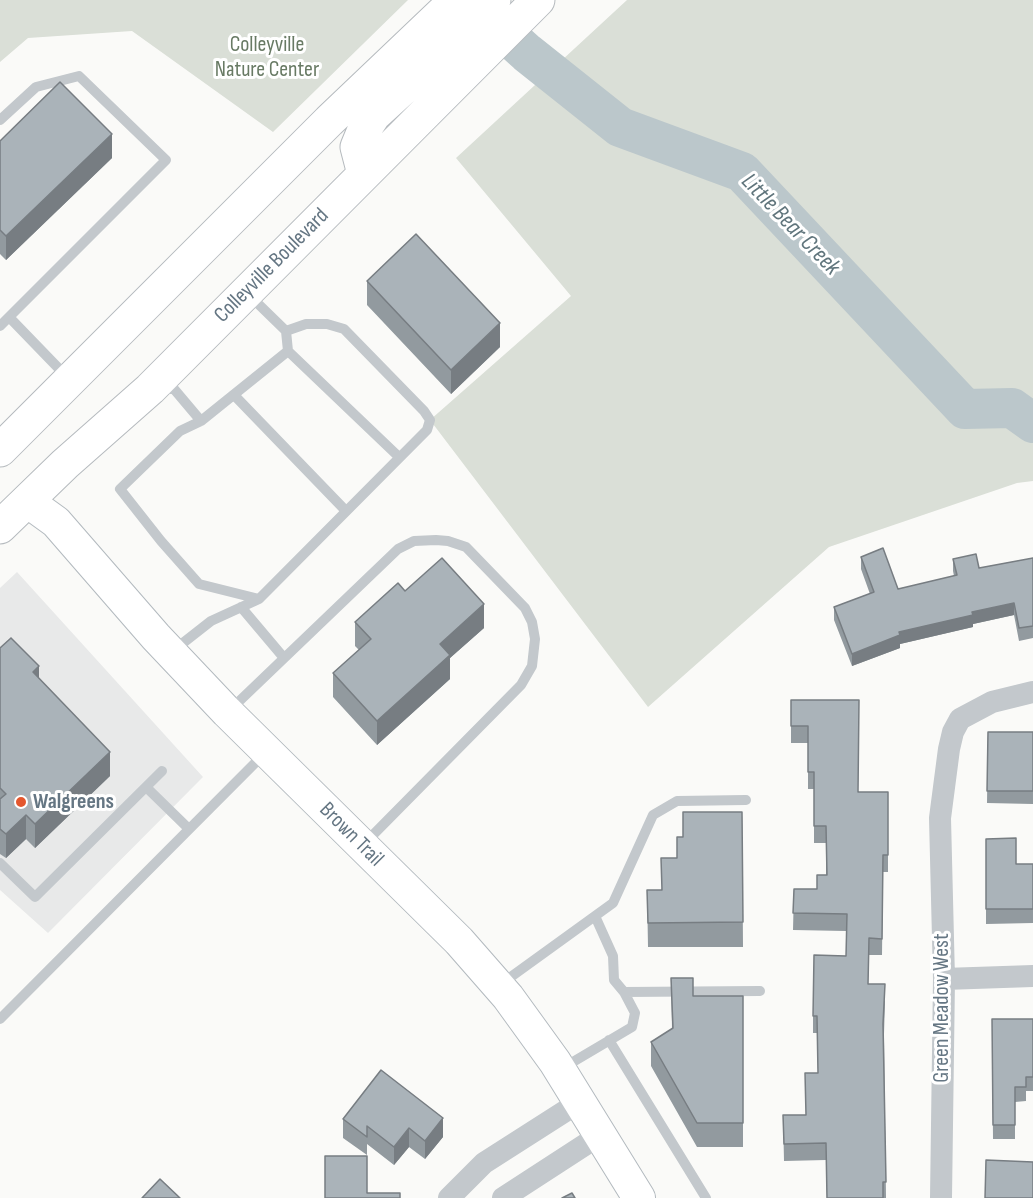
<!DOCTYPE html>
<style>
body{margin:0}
canvas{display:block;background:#fafaf8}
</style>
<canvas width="1033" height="1198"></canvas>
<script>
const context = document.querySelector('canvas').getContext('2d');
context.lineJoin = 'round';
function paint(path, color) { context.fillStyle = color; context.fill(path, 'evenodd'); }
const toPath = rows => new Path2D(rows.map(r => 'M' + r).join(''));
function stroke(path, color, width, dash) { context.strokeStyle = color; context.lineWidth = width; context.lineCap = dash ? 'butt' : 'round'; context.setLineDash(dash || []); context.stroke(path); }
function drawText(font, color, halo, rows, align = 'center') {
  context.font = font + ' "Sofia Sans Condensed",sans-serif'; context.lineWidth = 6; context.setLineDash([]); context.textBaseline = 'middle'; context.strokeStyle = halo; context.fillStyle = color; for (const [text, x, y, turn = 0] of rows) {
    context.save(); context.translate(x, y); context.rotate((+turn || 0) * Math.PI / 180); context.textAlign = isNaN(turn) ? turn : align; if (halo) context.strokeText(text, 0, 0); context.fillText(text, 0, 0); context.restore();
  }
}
const built = toPath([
 [17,572,203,777,48,933,0,890,0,588]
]);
const green = toPath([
 [0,0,408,0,273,132,132,31,28,38,0,62],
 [627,0,1033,0,1033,481,1017,483,829,547,648,707,430,420,571,296,456,158]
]);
const river = toPath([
 [477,8,527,53,620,127,742,172,965,409,1012,408,1033,423]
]);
const lane = toPath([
 [0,120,36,87,79,76,166,160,0,326],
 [248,294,286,331,288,351,201,421,180,431,120,489,161,541,199,584,259,599],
 [9,317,67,377],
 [288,351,399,457],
 [159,389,174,389,201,421],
 [234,395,346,511],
 [241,607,284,658],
 [174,650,211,621,259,599,427,430,430,420,424,411,344,329,327,324,306,324,286,331],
 [230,710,398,549,414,541,436,540,448,541,466,547,525,608,532,622,535,639,532,666,521,685,363,845],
 [146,787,189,829],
 [0,863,35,897,162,771],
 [501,984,613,903,653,815,677,801,746,800],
 [624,992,760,991],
 [0,1019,265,753],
 [609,1040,706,1198],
 [561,1069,632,1027,635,1013,624,992,614,980,613,956,595,916]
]);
const street = toPath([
 [944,979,1033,976],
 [449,1198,484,1163,581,1101],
 [503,1198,600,1135],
 [941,1198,944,979,940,818,949,749,953,732,960,719,992,702,1033,692]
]);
const secondary = toPath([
 [27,501,56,522,156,637,227,712,459,941,508,997,555,1062,639,1198]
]);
const primary = toPath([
 [364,174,357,147,364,130,374,115,431,63,494,0],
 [0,450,329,121,456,0],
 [0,527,65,464,150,389,538,0]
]);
const wall = toPath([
 [0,141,112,158,6,260,0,254],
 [367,281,500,347,451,394,367,305],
 [861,557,898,589,954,576,953,571,953,559,979,568,1033,558,1033,638,1019,641,1014,615,973,624,973,627,900,644,900,648,852,666,834,620,834,607,870,594,861,569],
 [405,591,484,628,450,658,450,679,377,745,333,697,333,673,359,650,355,646,355,622],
 [0,648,39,678,110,776,35,848,26,839,6,858,0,854],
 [791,700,859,792,888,792,888,872,883,872,882,955,869,955,868,984,885,1001,884,1034,886,1198,827,1198,826,1160,784,1161,783,1115,806,1115,818,1073,817,1033,813,1033,813,1016,846,956,846,931,793,930,794,889,817,889,826,875,826,843,814,843,814,789,808,789,808,743,791,743],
 [988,732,1033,732,1033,804,987,803],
 [742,812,743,947,648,947,647,890,661,890,677,858,683,837],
 [986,839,1016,864,1033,864,1033,923,986,924],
 [671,978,693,996,743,996,743,1147,697,1147,651,1066,651,1042,672,1029],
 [992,1019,1033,1019,1033,1091,1026,1091,1026,1101,1015,1102,1015,1139,993,1139],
 [381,1070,443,1137,425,1159,409,1147,394,1165,367,1144,367,1155,343,1138,343,1119]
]);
const shadedWall = toPath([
 [112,134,112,158,6,260,6,236],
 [500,323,500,347,451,394,451,370],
 [1014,603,1014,615,973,624,973,627,900,644,900,648,852,666,852,654,899,632,972,612],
 [484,604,484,628,450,658,450,679,377,745,377,721,440,644],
 [39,666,39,690,33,672],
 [110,752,110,776,35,848,35,824],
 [26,815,26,839,6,858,6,834],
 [443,1118,443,1137,425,1159,425,1141],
 [409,1128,409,1147,394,1165,394,1147]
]);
const building = toPath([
 [60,82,112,134,6,236,0,230,0,141,60,82],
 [416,234,500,323,451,370,367,281,416,234],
 [883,548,898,589,957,575,953,559,976,554,979,568,1033,558,1033,626,1019,628,1014,603,972,612,973,615,899,632,900,635,852,654,834,607,874,592,861,557,883,548],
 [442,558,484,604,440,644,450,655,377,721,333,673,371,639,355,622,398,583,405,591,442,558],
 [11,638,39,666,33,672,110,752,35,824,26,815,6,834,0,829,0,799,6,794,0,788,0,648,11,638],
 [791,700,859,700,858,792,888,792,888,855,883,855,882,939,869,938,868,984,885,984,883,1024,886,1182,883,1182,883,1198,827,1198,826,1143,784,1144,783,1115,806,1115,805,1073,818,1073,817,1016,813,1016,814,955,846,956,847,914,793,913,794,889,817,889,817,875,827,875,826,826,814,826,814,772,808,772,808,726,791,726,791,700],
 [988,732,1033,732,1033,791,987,791,988,732],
 [683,812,742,812,743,922,648,923,647,890,662,890,661,858,677,858,677,837,683,837,683,812],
 [1016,838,1016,864,1033,864,1033,909,986,909,986,839,1016,838],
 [671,978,693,978,693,996,743,996,743,1123,697,1123,651,1042,673,1028,671,978],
 [992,1019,1033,1019,1033,1077,1026,1077,1026,1087,1015,1087,1015,1125,993,1125,992,1019],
 [381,1070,443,1118,425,1141,409,1128,394,1147,367,1126,367,1137,343,1119,381,1070],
 [325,1156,367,1156,367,1193,400,1193,400,1198,325,1198,325,1156],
 [986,1160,1033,1162,1033,1198,985,1198,986,1160],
 [160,1179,180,1198,142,1198,160,1179],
 [572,1193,575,1198,562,1198,572,1193]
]);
const markers = [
 [21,802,6,"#e4572e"]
];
const parkNames = [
 ["Colleyville",267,45],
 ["Nature Center",267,70]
];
const streetNames = [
 ["Colleyville Boulevard",272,266,-45],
 ["Brown Trail",351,835,45],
 ["Green Meadow West",942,1008,-90]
];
const poiNames = [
 ["Walgreens",33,802]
];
const waterNames = [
 ["Little Bear Creek",790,225,46]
];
paint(built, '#e8e9e9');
paint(green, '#dadfd7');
stroke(river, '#bbc7cb', 40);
stroke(secondary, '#b3babf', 34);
stroke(primary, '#b5babe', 35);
stroke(lane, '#c3c8cc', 10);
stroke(street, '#c3c8cc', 22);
stroke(secondary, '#fff', 32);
stroke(primary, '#fff', 33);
paint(wall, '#929a9f');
paint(shadedWall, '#777d82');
paint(building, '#aab3b9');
stroke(building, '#777d82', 1.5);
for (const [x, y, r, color] of markers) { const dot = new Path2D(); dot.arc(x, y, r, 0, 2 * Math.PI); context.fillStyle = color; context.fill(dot); stroke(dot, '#fff', 2); }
drawText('22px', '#687a64', '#fff', parkNames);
drawText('22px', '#657683', '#fff', streetNames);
drawText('bold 22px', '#657683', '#fff', poiNames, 'left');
drawText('italic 24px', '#60757c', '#fff', waterNames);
</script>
